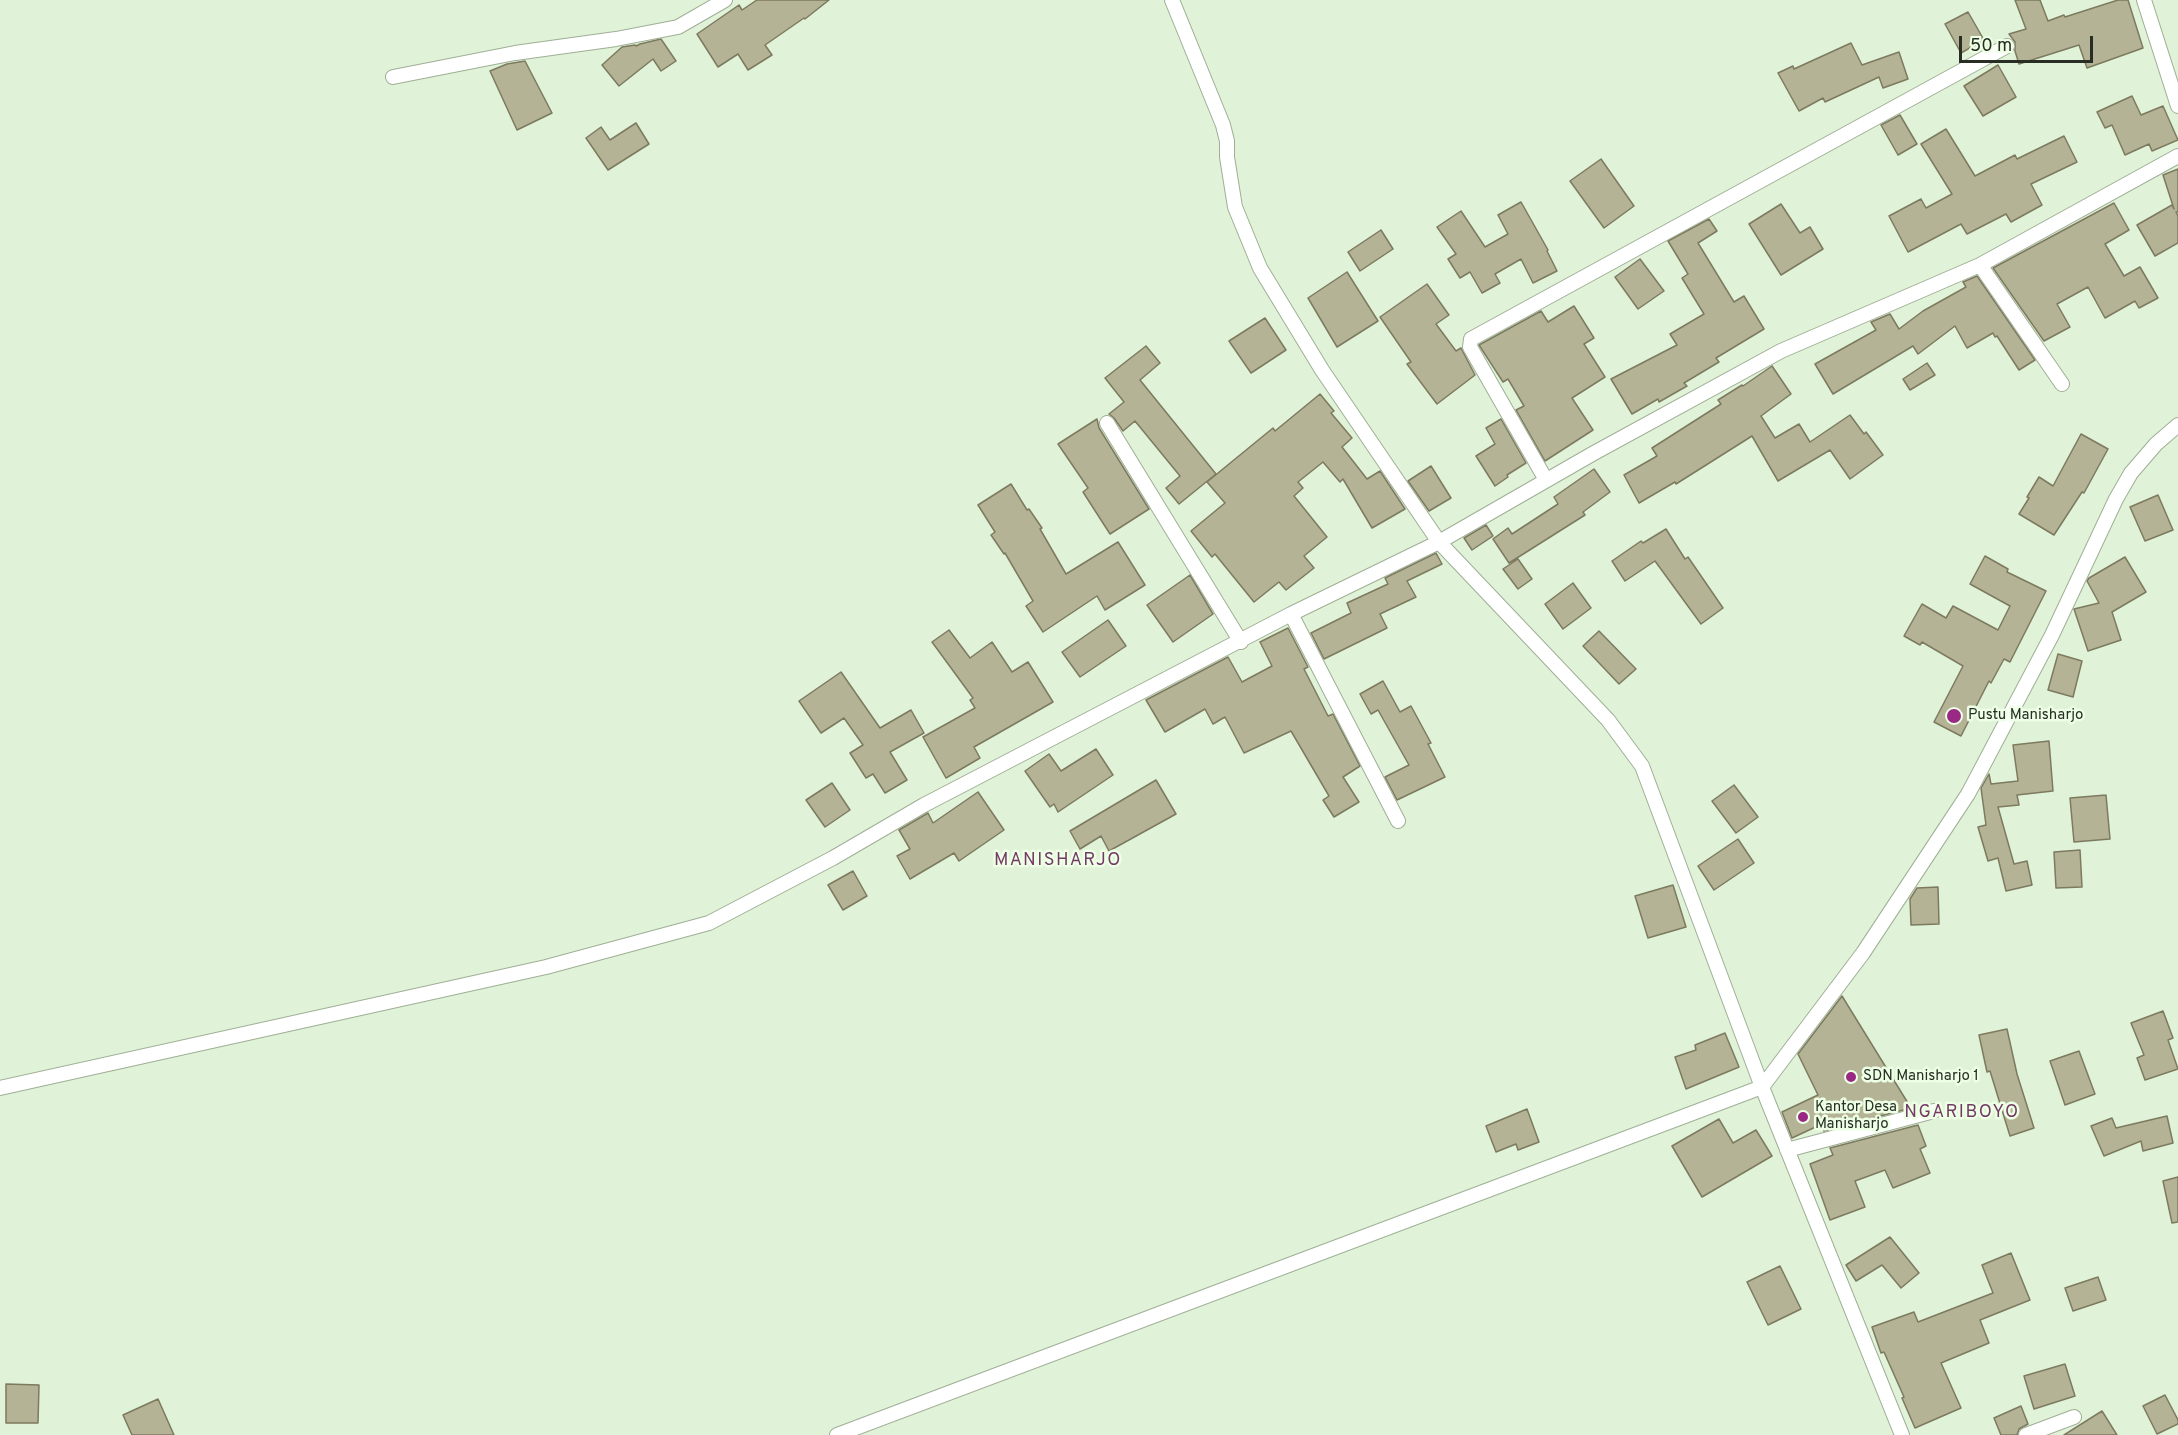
<!DOCTYPE html>
<style>
body{margin:0}
#map{position:relative;width:2178px;height:1435px;overflow:hidden;background:#e0f2d7;font-family:Overpass,sans-serif}
canvas{display:block}
.scale{position:absolute;left:1959px;top:36px;width:134px;height:27px;box-sizing:border-box;border:3px solid #282e24;border-top:0;padding-left:8px;font-size:18px;line-height:21px;white-space:nowrap;color:#282e24;-webkit-text-stroke:4px #edffe4;paint-order:stroke}
</style>
<div id="map">
<canvas width="2178" height="1435"></canvas>
<div class="scale">50 m</div>
</div>
<script>
const context = document.querySelector('canvas').getContext('2d');
context.lineJoin = 'round';
function paint(path, color) { context.fillStyle = color; context.fill(path, 'evenodd'); }
const toPath = rows => new Path2D(rows.map(r => 'M' + r).join(''));
function stroke(path, color, width, dash) { context.strokeStyle = color; context.lineWidth = width; context.lineCap = dash ? 'butt' : 'round'; context.setLineDash(dash || []); context.stroke(path); }
function drawText(font, color, halo, rows, align = 'center') {
  context.font = font + ' Overpass,sans-serif'; context.lineWidth = 5; context.setLineDash([]); context.textBaseline = 'middle'; context.strokeStyle = halo; context.fillStyle = color; for (const [text, x, y, turn = 0] of rows) {
    context.save(); context.translate(x, y); context.rotate((+turn || 0) * Math.PI / 180); context.textAlign = isNaN(turn) ? turn : align; if (halo) context.strokeText(text, 0, 0); context.fillText(text, 0, 0); context.restore();
  }
}
const building = toPath([
 [757,0,829,0,805,19,804,18,765,45,772,55,748,70,738,54,718,67,697,34,739,5,742,10,757,0],
 [2015,0,2040,0,2048,21,2064,15,2065,17,2118,0,2128,0,2143,48,2087,68,2079,45,2019,64,2015,51,2015,42,2009,34,2026,29,2015,0],
 [1968,12,1984,40,1961,53,1945,24,1968,12],
 [661,39,676,61,661,71,653,59,619,86,602,65,622,47,635,45,636,46,640,44,661,39],
 [1851,43,1862,65,1899,52,1908,79,1883,88,1879,77,1825,102,1823,98,1799,111,1778,73,1793,66,1794,69,1851,43],
 [525,61,552,113,517,130,490,71,507,64,525,61],
 [1998,65,2016,97,1983,116,1964,86,1998,65],
 [2132,96,2141,115,2163,106,2178,140,2152,151,2149,144,2125,155,2112,125,2105,128,2097,112,2132,96],
 [1900,115,1917,144,1898,155,1881,125,1900,115],
 [636,123,649,144,608,170,586,138,601,127,610,140,636,123],
 [1946,129,1975,176,2015,155,2017,159,2064,136,2077,162,2031,184,2042,205,2011,222,2006,214,1967,234,1961,224,1908,252,1889,216,1921,199,1926,208,1952,194,1921,144,1946,129],
 [1601,159,1634,206,1604,228,1570,181,1601,159],
 [2178,169,2178,212,2176,212,2178,216,2178,243,2155,256,2137,225,2172,205,2174,209,2163,175,2178,169],
 [1521,202,1548,250,1547,251,1557,271,1533,283,1521,259,1495,274,1500,283,1482,293,1470,272,1460,278,1448,259,1456,254,1437,227,1461,211,1485,247,1508,234,1498,215,1521,202],
 [2114,203,2129,230,2105,244,2124,276,2140,267,2158,298,2139,308,2135,301,2105,318,2088,287,2057,304,2070,327,2044,341,1993,268,2114,203],
 [1781,204,1800,233,1810,227,1823,249,1781,275,1749,224,1781,204],
 [1709,219,1717,231,1698,243,1734,302,1744,296,1764,329,1716,358,1719,362,1684,383,1687,386,1659,402,1658,399,1632,414,1611,379,1677,345,1670,334,1704,314,1682,278,1688,274,1668,241,1709,219],
 [1381,230,1393,249,1360,271,1348,252,1381,230],
 [1640,259,1664,291,1638,309,1615,277,1640,259],
 [1347,272,1378,321,1337,347,1308,298,1347,272],
 [1977,276,2035,360,2019,370,1997,336,1995,337,1993,333,1967,348,1955,326,1918,354,1913,346,1833,394,1815,364,1876,330,1871,322,1890,314,1899,329,1923,311,1966,287,1963,282,1977,276],
 [1427,284,1449,315,1436,324,1456,351,1461,348,1475,375,1437,404,1407,364,1411,362,1380,317,1427,284],
 [1574,306,1594,338,1584,344,1605,377,1572,398,1593,430,1545,461,1516,410,1524,406,1508,379,1503,382,1479,345,1541,311,1548,322,1574,306],
 [1265,318,1286,350,1251,373,1229,341,1265,318],
 [1146,346,1160,363,1140,380,1216,474,1179,504,1166,488,1180,476,1135,421,1123,431,1114,418,1109,414,1124,402,1105,378,1146,346],
 [1927,363,1935,375,1910,390,1903,379,1927,363],
 [1772,366,1791,394,1761,416,1775,438,1799,424,1810,442,1850,415,1864,434,1866,432,1883,455,1850,479,1830,450,1778,481,1752,436,1676,484,1675,482,1639,503,1624,475,1657,456,1652,448,1721,404,1718,400,1742,385,1743,386,1772,366],
 [1320,394,1334,411,1331,413,1352,438,1342,447,1367,479,1380,471,1405,509,1372,528,1343,479,1340,482,1323,462,1298,482,1303,488,1294,496,1327,537,1304,556,1314,568,1286,590,1279,582,1254,602,1215,554,1212,557,1191,531,1225,503,1207,482,1273,428,1275,431,1320,394],
 [1097,419,1099,428,1149,509,1110,534,1083,492,1088,488,1058,444,1097,419],
 [1501,419,1526,463,1507,475,1508,477,1495,486,1476,456,1495,444,1486,428,1501,419],
 [2081,434,2108,449,2084,493,2082,492,2054,535,2019,514,2029,498,2027,497,2039,477,2053,486,2081,434],
 [1431,466,1451,498,1429,511,1408,481,1431,466],
 [1594,469,1610,492,1583,512,1585,515,1509,563,1493,539,1508,528,1512,534,1558,504,1554,497,1594,469],
 [1011,484,1027,510,1029,509,1042,528,1040,529,1066,574,1118,542,1145,585,1105,610,1097,596,1043,632,1026,606,1033,601,1005,553,1004,554,991,535,995,532,978,505,1011,484],
 [2158,495,2173,530,2145,541,2130,507,2158,495],
 [1486,525,1493,536,1472,550,1464,538,1486,525],
 [1666,529,1685,559,1688,557,1723,608,1701,624,1655,561,1625,581,1612,561,1641,541,1643,543,1666,529],
 [1436,553,1442,564,1407,581,1416,597,1380,614,1387,628,1324,659,1311,633,1351,613,1347,603,1388,584,1385,578,1436,553],
 [1985,556,2008,569,2007,572,2046,591,2010,662,2004,659,1991,683,1989,681,1961,736,1934,722,1963,666,1922,642,1920,645,1904,636,1922,604,1946,618,1953,606,1998,630,2010,606,1970,584,1985,556],
 [2125,557,2146,592,2112,612,2121,640,2088,651,2074,609,2099,603,2087,581,2089,578,2125,557],
 [1518,559,1532,579,1518,589,1503,569,1518,559],
 [1190,575,1213,614,1173,642,1147,605,1190,575],
 [1573,583,1591,608,1563,629,1545,604,1573,583],
 [1108,620,1126,646,1080,677,1062,652,1108,620],
 [1288,628,1308,667,1304,669,1328,716,1333,714,1360,766,1343,777,1359,802,1334,817,1323,800,1329,796,1291,731,1244,753,1225,717,1213,724,1205,709,1165,732,1146,700,1228,657,1242,682,1272,666,1260,642,1288,628],
 [949,630,970,658,992,642,1012,672,1028,662,1053,702,974,747,980,758,946,778,923,737,975,708,970,700,973,698,932,642,949,630],
 [1599,631,1636,669,1619,684,1583,646,1599,631],
 [2058,654,2082,661,2073,697,2048,690,2058,654],
 [841,672,880,728,911,710,924,733,890,752,907,780,885,793,873,774,866,778,850,753,863,745,844,718,821,733,799,701,841,672],
 [1383,681,1400,712,1411,706,1431,743,1428,744,1445,777,1397,800,1385,777,1409,765,1378,710,1371,714,1360,694,1383,681],
 [2049,741,2053,791,2017,795,2019,805,1998,807,2014,864,2027,861,2032,885,2006,891,1998,858,1988,861,1978,827,1986,825,1981,788,1989,774,1991,784,2018,781,2013,745,2049,741],
 [1096,749,1113,775,1058,812,1054,804,1050,807,1025,771,1049,754,1061,771,1096,749],
 [1156,780,1176,814,1109,851,1101,836,1080,849,1070,831,1156,780],
 [832,783,850,810,825,827,806,800,832,783],
 [1734,785,1758,817,1736,833,1712,801,1734,785],
 [978,792,1004,830,959,861,954,853,910,879,897,856,910,849,899,830,928,813,933,823,978,792],
 [2106,795,2110,839,2074,842,2070,798,2106,795],
 [1738,839,1754,863,1714,890,1698,866,1738,839],
 [2080,850,2082,887,2056,888,2054,852,2080,850],
 [853,871,867,896,843,910,828,885,853,871],
 [1673,885,1686,927,1648,938,1635,896,1673,885],
 [1938,887,1939,924,1911,925,1910,899,1917,888,1938,887],
 [1842,996,1911,1108,1824,1131,1822,1124,1792,1138,1782,1112,1818,1095,1798,1054,1842,996],
 [2163,1011,2173,1038,2168,1040,2178,1069,2145,1080,2137,1058,2144,1055,2131,1023,2163,1011],
 [2007,1029,2017,1074,2034,1128,2010,1136,1990,1071,1987,1072,1979,1035,2007,1029],
 [1725,1033,1739,1067,1686,1089,1675,1057,1696,1050,1695,1045,1725,1033],
 [2079,1051,2095,1094,2065,1105,2050,1061,2079,1051],
 [1527,1109,1539,1142,1518,1150,1516,1144,1496,1152,1486,1126,1527,1109],
 [2167,1116,2173,1143,2143,1151,2141,1141,2104,1156,2091,1126,2112,1118,2116,1128,2167,1116],
 [1719,1119,1733,1143,1756,1130,1772,1156,1702,1197,1672,1146,1719,1119],
 [1918,1125,1926,1146,1920,1149,1930,1173,1893,1188,1885,1170,1855,1181,1865,1207,1830,1220,1810,1164,1833,1155,1830,1148,1918,1125],
 [2178,1177,2178,1222,2172,1223,2163,1181,2178,1177],
 [1890,1237,1919,1273,1901,1288,1882,1265,1856,1281,1846,1265,1890,1237],
 [2011,1253,2030,1300,1980,1320,1989,1343,1941,1363,1961,1408,1915,1428,1902,1398,1904,1397,1884,1352,1881,1353,1872,1327,1914,1312,1918,1322,1993,1293,1982,1265,2011,1253],
 [1780,1266,1801,1309,1768,1325,1747,1282,1780,1266],
 [2098,1277,2106,1300,2073,1311,2065,1288,2098,1277],
 [2065,1364,2075,1396,2034,1409,2024,1376,2065,1364],
 [6,1384,39,1385,38,1423,6,1423,6,1384],
 [2165,1395,2178,1420,2178,1424,2157,1434,2143,1406,2165,1395],
 [158,1399,174,1435,132,1435,123,1415,158,1399],
 [2021,1406,2028,1424,2019,1429,2017,1435,2001,1435,1994,1418,2021,1406],
 [2102,1411,2117,1435,2064,1435,2102,1411]
]);
const street = toPath([
 [2144,0,2178,106],
 [393,77,515,53,616,39,678,27,725,0],
 [1980,265,2062,384],
 [1107,423,1241,642],
 [1546,480,1470,347,1471,339,2007,46],
 [1291,614,1398,821],
 [0,1088,546,967,709,923,833,858,924,805,1291,614,1439,542,1594,453,1781,351,1980,265,2178,156],
 [1787,1150,1934,1111],
 [837,1435,1762,1087,1642,766,1608,720,1439,542,1322,370,1260,268,1235,207,1227,157,1227,141,1223,125,1172,0],
 [1902,1435,1762,1087,1863,953,1968,794,2052,635,2116,499,2131,473,2156,444,2178,425],
 [2026,1435,2074,1417]
]);
const markers = [
 [1954,716,8,"#9a2885"],
 [1851,1077,6,"#9a2885"],
 [1803,1117,6,"#9a2885"]
];
const poiNames = [
 ["Pustu Manisharjo",1968,716],
 ["SDN Manisharjo 1",1863,1077],
 ["Kantor Desa",1815,1108],
 ["Manisharjo",1815,1125]
];
const quarterNames = [
 ["MANISHARJO",1058,861],
 ["NGARIBOYO",1962,1113]
];
paint(building, '#b5b396');
stroke(building, '#7c7a5f', 1.5);
stroke(street, '#9faf96', 16);
stroke(street, '#fff', 14);
for (const [x, y, r, color] of markers) { const dot = new Path2D(); dot.arc(x, y, r, 0, 2 * Math.PI); context.fillStyle = color; context.fill(dot); stroke(dot, '#edffe4', 2); }
drawText('15px', '#282e24', '#edffe4', poiNames, 'left');
context.letterSpacing = '1.5px';
drawText('18px', '#743a66', '#edffe4', quarterNames);
context.letterSpacing = '0px';
</script>
